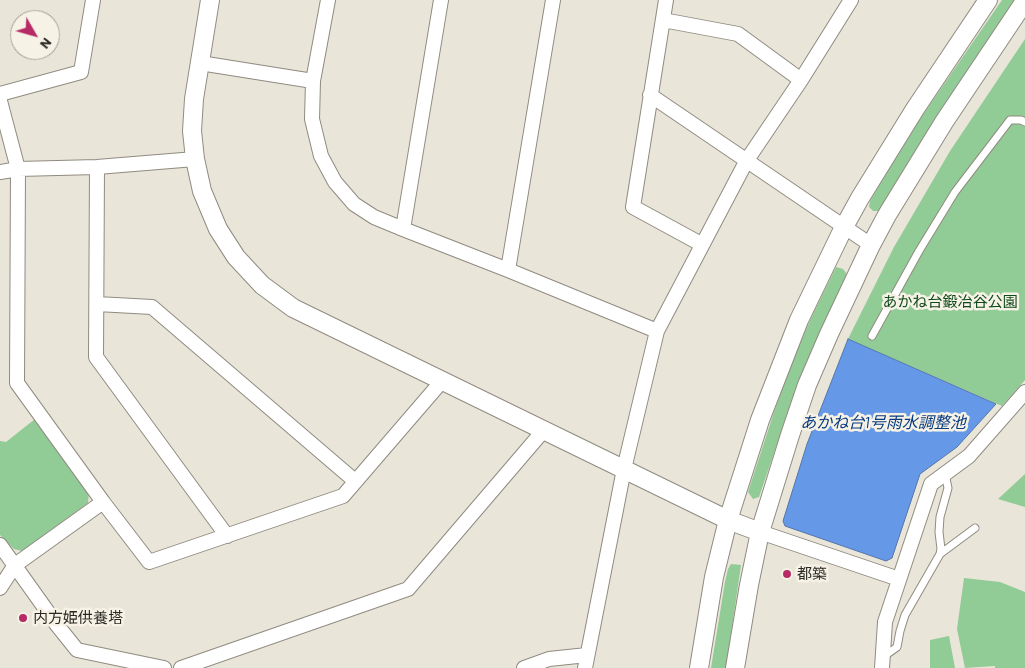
<!DOCTYPE html>
<meta charset="utf-8">
<style>
body{margin:0}
#map{position:relative;width:1025px;height:668px;overflow:hidden;background:#eae5d9;font-family:Barlow,sans-serif}
canvas{display:block}
.north{position:absolute;left:10px;top:10px;width:50px;height:50px;box-sizing:border-box;background:#f7f2e6;border:1px solid #a5a198;border-radius:50%;rotate:128deg;font-size:14px;font-weight:700;line-height:20px;text-align:center;color:#292823}
.north::after{content:'';display:block;margin:auto;width:18px;height:22px;background:#b62b66;clip-path:polygon(50% 0,100% 100%,50% 72%,0 100%)}
</style>
<div id="map">
<canvas width="1025" height="668"></canvas>
<div class="north">N</div>
</div>
<script>
const context = document.querySelector('canvas').getContext('2d');
context.lineJoin = 'round';
function paint(path, color) { context.fillStyle = color; context.fill(path, 'evenodd'); }
const toPath = rows => new Path2D(rows.map(r => 'M' + r).join(''));
function stroke(path, color, width, dash) { context.strokeStyle = color; context.lineWidth = width; context.lineCap = dash ? 'butt' : 'round'; context.setLineDash(dash || []); context.stroke(path); }
function drawText(font, color, halo, rows, align = 'center') {
  context.font = font + ' Barlow,"Noto Sans JP",sans-serif'; context.lineWidth = 5; context.setLineDash([]); context.textBaseline = 'middle'; context.strokeStyle = halo; context.fillStyle = color; for (const [text, x, y, turn = 0] of rows) {
    context.save(); context.translate(x, y); context.rotate((+turn || 0) * Math.PI / 180); context.textAlign = isNaN(turn) ? turn : align; if (halo) context.strokeText(text, 0, 0); context.fillText(text, 0, 0); context.restore();
  }
}
const green = toPath([
 [1002,0,1017,0,881,211,873,211,869,207,870,201,911,132],
 [1025,39,1025,380,1002,406,848,339,894,247,950,151],
 [836,267,843,269,847,274,814,345,791,403,759,497,753,499,748,492,774,412,791,365,811,318],
 [35,419,89,491,88,503,22,551,14,549,0,535,0,441,6,442],
 [1025,474,1025,507,998,499],
 [731,564,741,565,726,668,711,668,725,582,728,569],
 [964,578,1000,582,1025,592,1025,668,995,668,995,666,965,668,957,629],
 [949,636,955,668,930,668,930,640]
]);
const water = toPath([
 [848,339,996,404,957,447,920,474,892,558,886,561,785,526,783,521,807,444,848,339]
]);
const service = toPath([
 [872,336,919,251,955,192,1010,120,1021,120,1025,122],
 [940,554,975,528],
 [883,657,897,647,900,631,905,615,940,554,941,549,939,532,940,517,948,488,945,474]
]);
const minor = toPath([
 [328,0,313,81,312,119,321,156,335,182,354,204,374,217,403,229,508,270,657,331],
 [666,0,633,207,701,244],
 [663,20,738,34,801,80],
 [200,63,313,81],
 [0,94,81,72,93,0],
 [650,95,871,245],
 [0,101,18,169,17,383,103,502,149,562,343,496,442,381],
 [97,167,96,357,227,536],
 [0,172,18,169,97,167,195,159],
 [403,229,441,0],
 [508,270,553,0],
 [97,304,152,307,355,481],
 [760,532,899,579],
 [0,545,57,625,77,650,164,668],
 [0,588,15,565,103,502],
 [181,668,408,589,544,430],
 [524,668,549,659,587,655],
 [585,668,624,469,657,331,747,160,801,80,851,0],
 [882,668,885,622,931,484,969,456,1025,392]
]);
const tertiary = toPath([
 [210,0,194,99,192,131,195,159,202,191,218,229,236,257,262,285,293,308,728,520,760,532],
 [699,668,714,577,728,520,760,420,799,320,844,227,860,198,915,109,988,0],
 [735,668,749,585,760,532,790,435,807,385,829,334,871,245,887,215,944,122,1025,1]
]);
const markers = [
 [787,574,5,"#b62b66"],
 [23,618,5,"#b62b66"]
];
const parkNames = [
 ["あかね台鍛冶谷公園",950,302]
];
const poiNames = [
 ["都築",797,574],
 ["内方姫供養塔",33,618]
];
const waterNames = [
 ["あかね台1号雨水調整池",883,423]
];
paint(green, '#91cb96');
paint(water, '#6598e6');
stroke(water, '#5376ac', 1);
stroke(service, '#908b80', 9);
stroke(minor, '#908b80', 16);
stroke(tertiary, '#908b80', 20);
stroke(service, '#fff', 7);
stroke(minor, '#fff', 14);
stroke(tertiary, '#fff', 18);
for (const [x, y, r, color] of markers) { const dot = new Path2D(); dot.arc(x, y, r, 0, 2 * Math.PI); context.fillStyle = color; context.fill(dot); stroke(dot, '#f7f2e6', 2); }
drawText('15px', '#0e491b', '#f7f2e6', parkNames);
drawText('15px', '#292823', '#f7f2e6', poiNames, 'left');
drawText('italic 16px', '#093b80', '#f7f2e6', waterNames);
</script>
